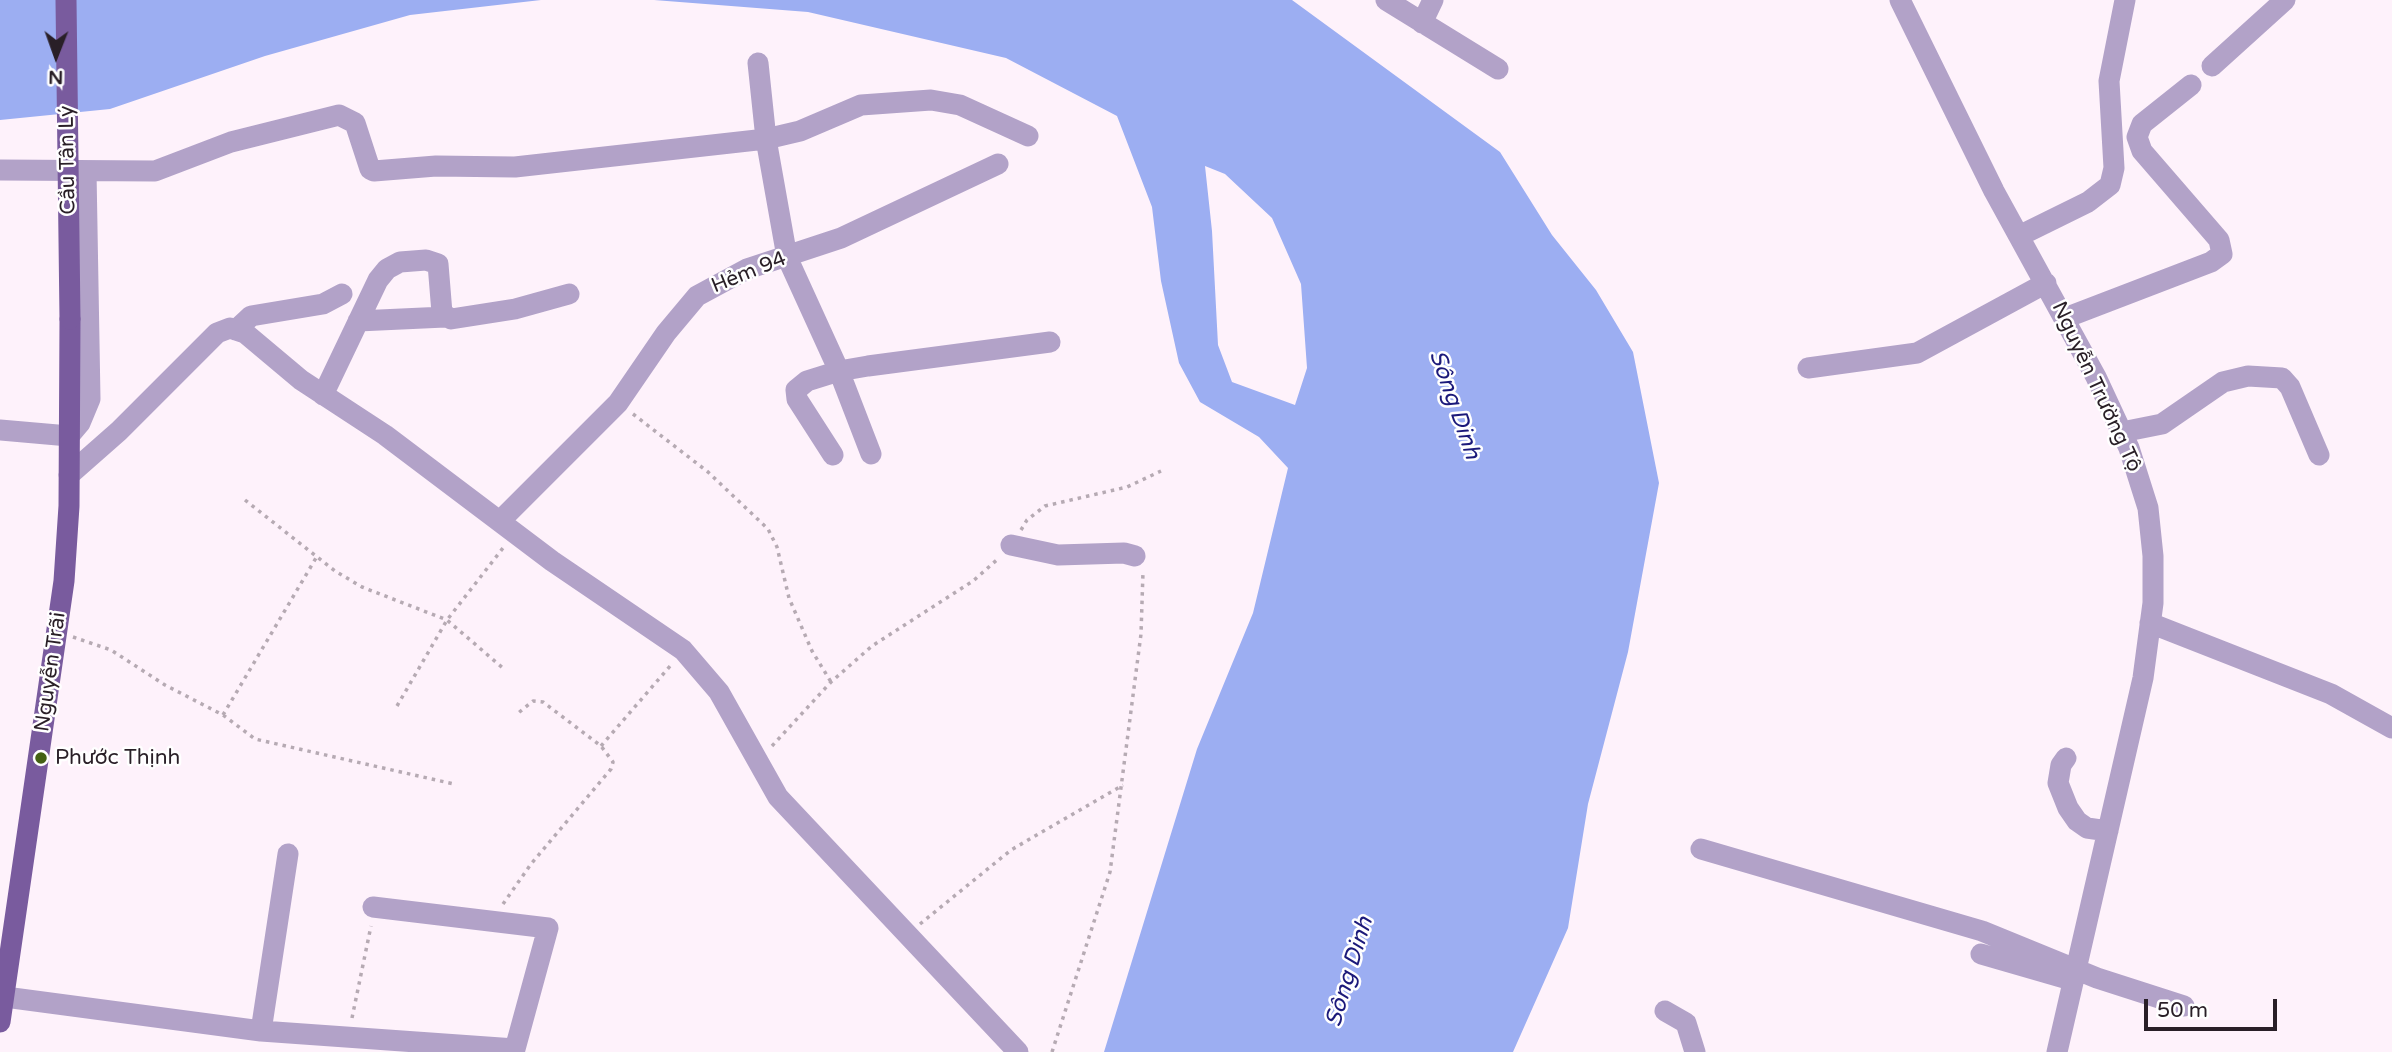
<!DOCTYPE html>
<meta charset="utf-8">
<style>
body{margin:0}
#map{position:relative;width:2392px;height:1052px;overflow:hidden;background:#fef2fb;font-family:"Varela Round",sans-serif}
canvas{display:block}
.north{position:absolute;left:21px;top:21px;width:70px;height:70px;-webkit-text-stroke:5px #fff;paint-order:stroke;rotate:181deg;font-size:19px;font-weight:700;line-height:28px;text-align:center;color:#291f27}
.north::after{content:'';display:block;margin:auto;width:24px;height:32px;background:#291f27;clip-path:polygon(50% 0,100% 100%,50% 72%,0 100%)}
.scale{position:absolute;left:2144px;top:999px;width:133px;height:32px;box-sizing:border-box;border:4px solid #291f27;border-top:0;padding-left:9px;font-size:21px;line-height:24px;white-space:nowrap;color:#291f27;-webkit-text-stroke:5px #fff;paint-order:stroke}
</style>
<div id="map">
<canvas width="2392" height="1052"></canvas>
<div class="north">N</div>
<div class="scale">50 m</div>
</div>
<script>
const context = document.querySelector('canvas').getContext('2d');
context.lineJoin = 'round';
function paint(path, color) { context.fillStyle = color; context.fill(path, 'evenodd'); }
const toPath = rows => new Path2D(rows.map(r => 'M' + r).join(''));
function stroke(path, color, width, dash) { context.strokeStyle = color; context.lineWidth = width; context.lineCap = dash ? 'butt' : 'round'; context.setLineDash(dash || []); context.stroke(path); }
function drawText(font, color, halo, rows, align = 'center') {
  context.font = font + ' "Varela Round",sans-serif'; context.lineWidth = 5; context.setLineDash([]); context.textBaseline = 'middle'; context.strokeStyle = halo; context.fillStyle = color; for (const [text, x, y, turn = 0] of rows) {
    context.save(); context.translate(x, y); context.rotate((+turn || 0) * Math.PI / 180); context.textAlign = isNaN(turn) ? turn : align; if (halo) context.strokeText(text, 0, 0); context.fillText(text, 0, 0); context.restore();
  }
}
const water = toPath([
 [0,0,541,0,410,15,265,56,110,109,0,120],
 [654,0,1292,0,1500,152,1552,235,1596,290,1633,352,1659,483,1628,652,1588,804,1568,928,1513,1052,1104,1052,1197,749,1253,613,1288,468,1259,437,1200,402,1179,363,1161,281,1152,207,1117,116,1006,58,808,12],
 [1205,166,1225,174,1272,218,1301,284,1307,368,1295,405,1232,382,1218,345,1212,231]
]);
const path = toPath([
 [633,414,708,472,768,529,777,547,789,598,812,651,831,682],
 [245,500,335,571,362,587,447,620,504,669],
 [1021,530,1027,520,1045,506,1127,487,1161,471],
 [73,637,111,650,165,685,223,715,255,739,454,784],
 [397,706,447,620,503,548],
 [223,715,316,558],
 [601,746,671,665],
 [772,746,831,682,872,646,973,581,999,558],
 [503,904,531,864,611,769,613,762,601,746,543,702,533,701,517,714],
 [920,924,1011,850,1123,785],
 [352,1018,371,926],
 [1052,1052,1110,872,1141,634,1143,572]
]);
const minor = toPath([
 [1386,0,1498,69],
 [1900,0,1994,191,2096,377,2129,448,2148,508,2153,556,2153,603,2143,678,2057,1052],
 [1422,23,1433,0],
 [758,63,766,139,787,257,839,371,871,454],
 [2212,66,2285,0],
 [0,170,155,171,231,142,339,115,355,123,370,169,374,171,436,166,515,167,766,139,800,131,861,105,931,100,960,105,1028,136],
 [2019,236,2088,202,2110,185,2114,168,2109,81,2125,0],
 [2065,318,2211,262,2222,254,2219,240,2142,151,2137,137,2142,124,2191,85],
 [358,321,445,317],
 [236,330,251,316,323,304,342,294],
 [1808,368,1917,353,2046,283],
 [323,395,378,280,387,269,400,262,426,260,438,264,442,313,451,319,515,309,569,294],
 [0,430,69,436,80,423,90,399,86,171],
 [2122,432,2162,424,2223,382,2248,376,2282,378,2290,387,2319,455],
 [833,455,797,399,796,390,807,381,839,371,868,366,1050,342],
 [69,475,119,431,217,333,230,328,245,333,301,380,385,435,552,561,683,650,719,692,778,797,1018,1052],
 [501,520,618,403,666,333,697,296,747,269,841,238,998,164],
 [1011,545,1058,555,1124,553,1135,556],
 [2150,623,2331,694,2392,728],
 [2066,758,2061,765,2058,783,2068,808,2077,821,2087,828,2108,831],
 [1701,849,1982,931,2097,978,2184,1006],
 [1981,954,2071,980],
 [5,997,261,1031,515,1049,548,928,373,907],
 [1665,1011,1686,1023,1695,1052],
 [261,1031,288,854]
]);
const major = toPath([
 [0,1022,64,581,69,506,70,319]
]);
const majorBridge = toPath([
 [66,0,70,319]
]);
const markers = [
 [41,758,7,"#446114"]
];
const streetNames = [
 ["Cầu Tân Lý",68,160,-91],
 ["Hẻm 94",749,273,-22],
 ["Nguyễn Trường Tộ",2096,387,65],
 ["Nguyễn Trãi",51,672,-82]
];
const poiNames = [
 ["Phước Thịnh",55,758]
];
const waterNames = [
 ["Sông Dinh",1454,405,71],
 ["Sông Dinh",1350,972,-73]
];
paint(water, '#9caef2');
stroke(path, '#b6aab3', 3.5, [3.5, 5]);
stroke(minor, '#b2a2c8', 21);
stroke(major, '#795b9e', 21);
stroke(majorBridge, '#795b9e', 21);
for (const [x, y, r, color] of markers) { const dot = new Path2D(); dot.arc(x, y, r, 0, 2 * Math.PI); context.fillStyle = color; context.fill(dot); stroke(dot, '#fff', 2.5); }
drawText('21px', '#291f27', '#fff', streetNames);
drawText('21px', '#291f27', '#fff', poiNames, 'left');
drawText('italic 23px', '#1b197a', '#fff', waterNames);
</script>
